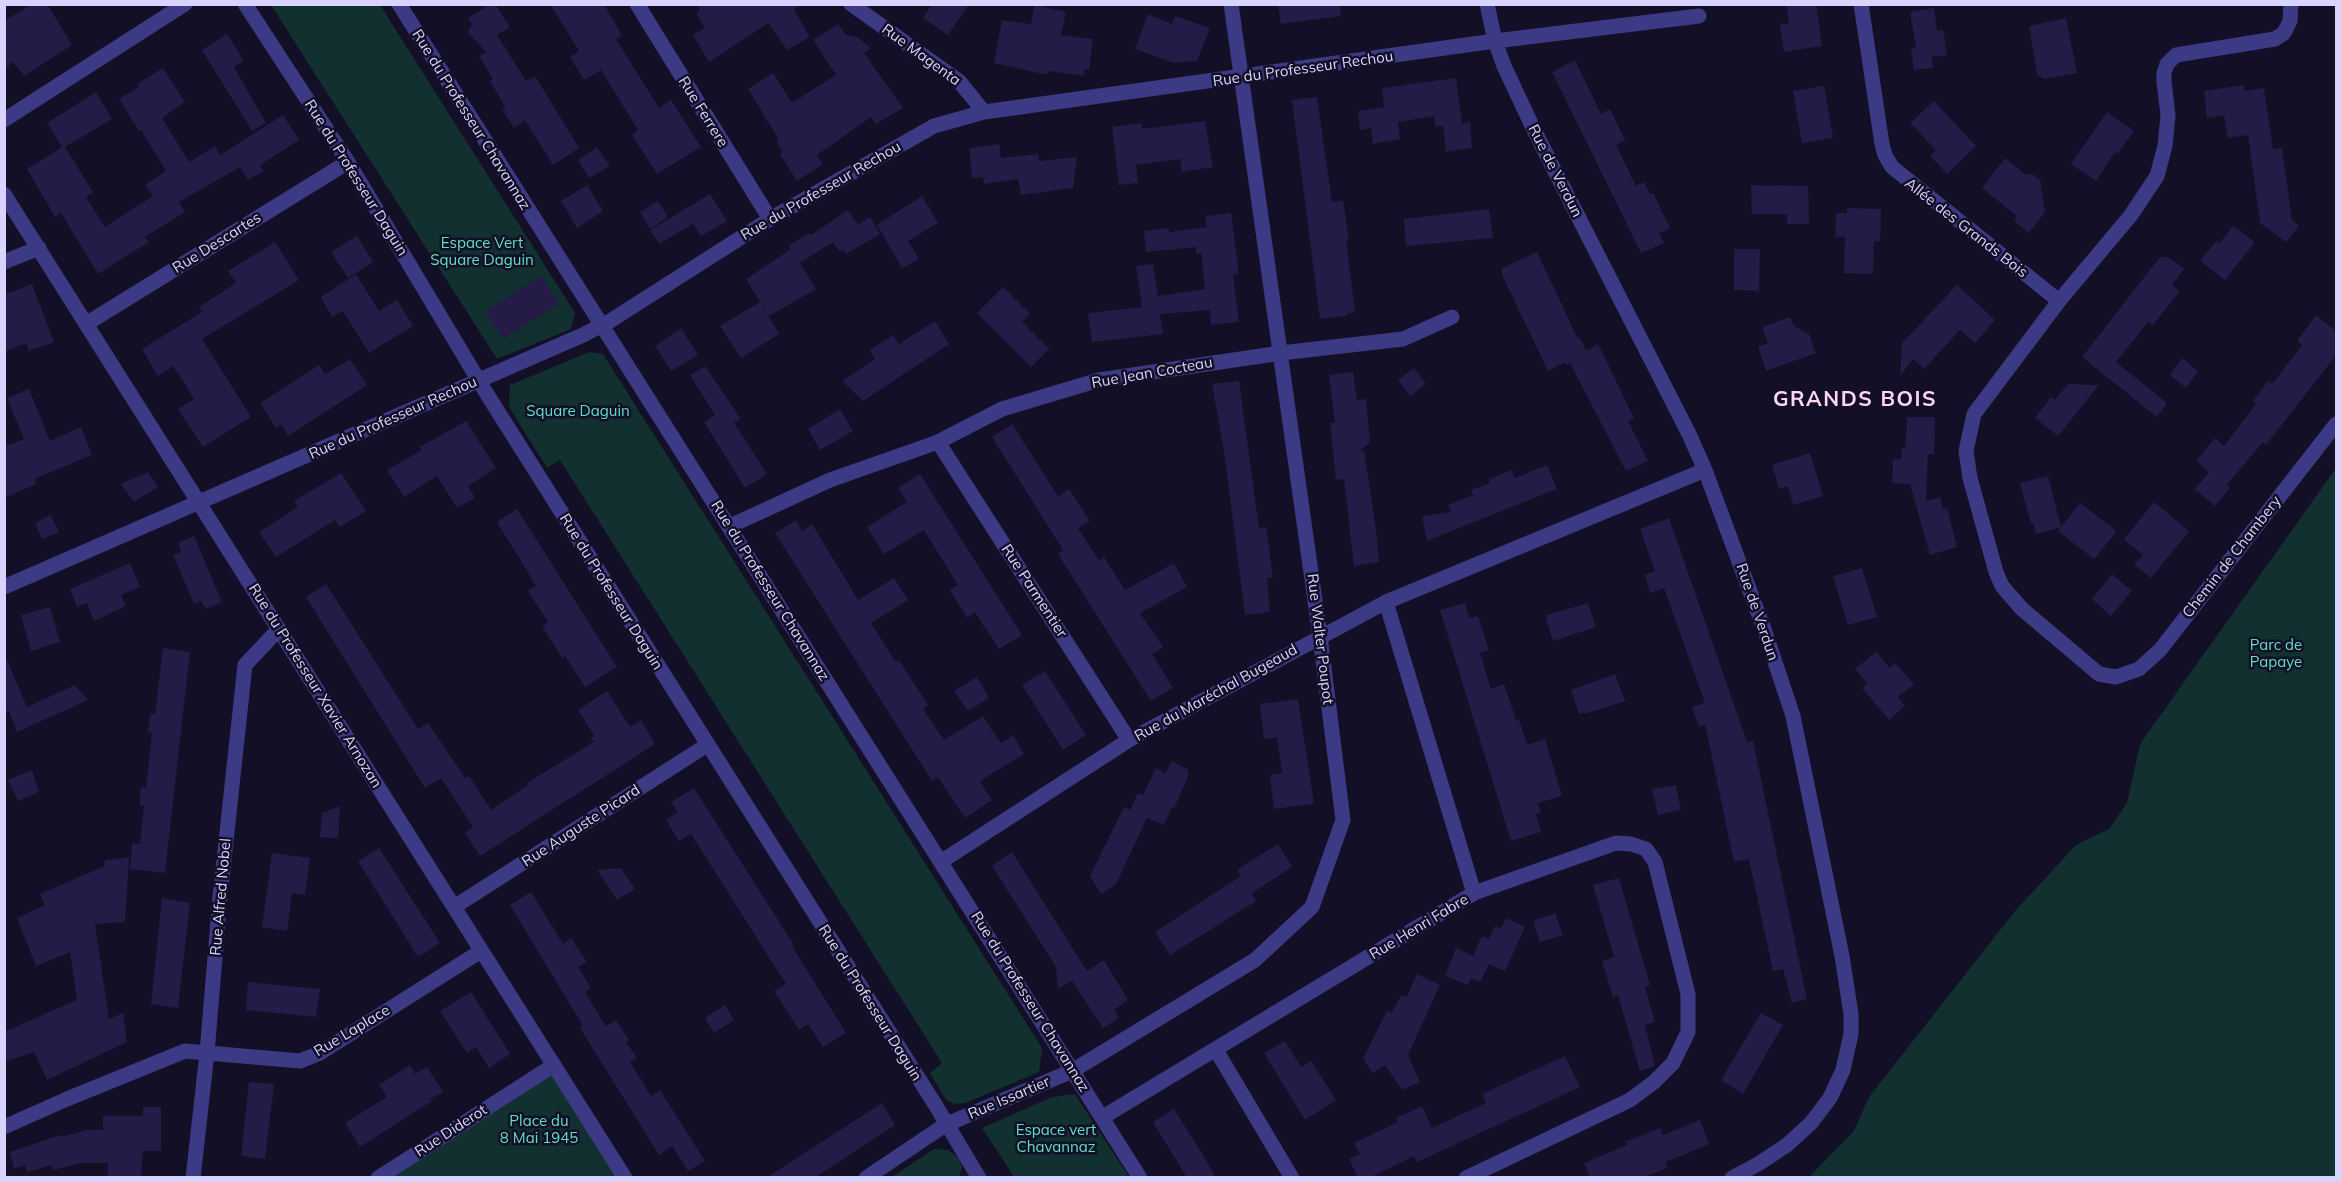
<!DOCTYPE html>
<meta charset="utf-8">
<style>
body{margin:0}
#map{position:relative;width:2341px;height:1182px;overflow:hidden;background:#130f26;font-family:Mulish,sans-serif}
canvas{display:block}
.frame{position:absolute;inset:0;border:6px solid #d9d4ff;pointer-events:none}
</style>
<div id="map">
<canvas width="2341" height="1182"></canvas>
<div class="frame"></div>
</div>
<script>
const context = document.querySelector('canvas').getContext('2d');
context.lineJoin = 'round';
function paint(path, color) { context.fillStyle = color; context.fill(path, 'evenodd'); }
const toPath = rows => new Path2D(rows.map(r => 'M' + r).join(''));
function stroke(path, color, width, dash) { context.strokeStyle = color; context.lineWidth = width; context.lineCap = dash ? 'butt' : 'round'; context.setLineDash(dash || []); context.stroke(path); }
function drawText(font, color, halo, rows, align = 'center') {
  context.font = font + ' Mulish,sans-serif'; context.lineWidth = 5; context.setLineDash([]); context.textBaseline = 'middle'; context.strokeStyle = halo; context.fillStyle = color; for (const [text, x, y, turn = 0] of rows) {
    context.save(); context.translate(x, y); context.rotate((+turn || 0) * Math.PI / 180); context.textAlign = isNaN(turn) ? turn : align; if (halo) context.strokeText(text, 0, 0); context.fillText(text, 0, 0); context.restore();
  }
}
const green = toPath([
 [271,5,380,5,575,313,571,329,497,359],
 [589,352,603,354,1042,1048,1039,1072,966,1103,955,1104,946,1100,930,1073,942,1063,560,460,547,468,509,407,510,385],
 [2336,468,2336,1177,1809,1177,1854,1131,1869,1097,2015,911,2076,845,2109,829,2127,803,2140,744],
 [554,1065,625,1178,378,1178],
 [1075,1094,1129,1177,1014,1177,982,1128,1052,1097],
 [934,1149,948,1150,959,1158,962,1167,959,1177,890,1178]
]);
const building = toPath([
 [32,4,47,4,72,45,24,76,13,62,4,69,4,21],
 [490,4,495,4,510,27,497,35,526,81,535,76,579,148,553,165,525,120,514,128,502,109,506,108,490,81,493,79,479,56,486,52,468,32,472,24,468,18],
 [550,4,604,4,622,36,616,39,659,108,671,100,701,147,657,174,632,135,638,130,601,70,584,80,570,57,579,51],
 [697,4,802,4,794,10,810,37,787,50,769,24,767,24,709,62,693,35,705,28,696,13,700,10],
 [932,4,969,4,948,35,923,18],
 [1278,4,1340,4,1341,16,1281,24],
 [1786,4,1816,4,1822,46,1784,52,1780,24,1789,23],
 [1034,5,1066,12,1061,35,1093,39,1089,70,1085,69,1084,76,1048,71,1047,75,994,63,1002,20,1031,24],
 [1934,8,1937,31,1943,30,1947,55,1932,57,1933,68,1914,70,1911,49,1916,48,1910,12],
 [1148,14,1172,24,1175,16,1210,28,1197,61,1174,63,1135,49],
 [2066,18,2077,73,2044,79,2037,74,2029,26],
 [838,24,846,35,857,37,871,48,864,53,903,108,876,124,871,117,817,155,823,164,797,181,780,154,783,152,776,141,779,140,748,89,773,73,792,103,836,75,813,40],
 [227,34,244,61,234,67,266,123,252,131,202,50],
 [1575,60,1601,114,1610,109,1625,140,1616,145,1636,186,1644,182,1650,194,1653,193,1670,228,1659,233,1664,243,1641,253,1552,72],
 [163,68,185,102,162,118,189,162,215,146,220,155,283,115,299,140,260,165,264,171,248,180,240,167,179,202,185,212,145,237,149,242,98,274,61,213,55,217,27,169,62,147,47,123,96,92,112,119,65,147,93,192,86,197,105,227,153,196,145,185,166,171,141,130,139,131,119,99,139,87,137,84],
 [1456,78,1462,124,1470,122,1472,148,1446,152,1443,126,1435,126,1434,116,1398,122,1400,139,1373,144,1371,128,1360,130,1358,111,1384,107,1382,88],
 [2244,85,2245,91,2264,88,2273,149,2282,148,2292,220,2299,226,2286,242,2260,223,2248,135,2228,138,2224,115,2207,118,2204,91],
 [1824,86,1833,138,1802,143,1793,91],
 [1317,97,1332,202,1343,200,1349,239,1346,239,1355,312,1346,314,1346,316,1320,319,1292,100],
 [1934,101,1976,146,1947,174,1930,156,1936,150,1910,123],
 [2107,112,2134,131,2118,153,2115,152,2096,181,2071,164],
 [1205,121,1213,167,1182,172,1180,159,1136,165,1138,183,1119,185,1112,127,1142,123,1142,129],
 [999,144,1001,158,1038,154,1039,161,1077,157,1073,188,1021,195,1018,179,984,184,983,177,972,178,969,148],
 [597,147,610,166,589,178,578,160],
 [2005,158,2026,175,2031,173,2040,180,2045,212,2029,233,2014,221,2017,216,1982,188],
 [587,185,603,211,577,228,561,201],
 [1751,185,1808,186,1809,224,1787,224,1787,214,1752,214],
 [710,194,727,221,701,236,693,224,659,244,650,230],
 [922,196,938,223,908,241,919,259,902,268,877,225],
 [658,201,668,217,650,229,640,212],
 [1847,208,1881,209,1880,241,1874,241,1873,274,1844,273,1845,237,1835,237,1836,213,1847,213],
 [1489,209,1493,238,1406,246,1404,219],
 [848,210,858,225,870,217,880,234,846,254,843,249,839,251,833,242,800,263,816,289,769,316,746,279,791,249,789,245,810,233,811,235],
 [1231,213,1239,274,1233,275,1239,322,1211,325,1210,310,1160,314,1163,334,1092,342,1088,313,1142,307,1136,266,1153,264,1158,296,1205,289,1201,253,1196,254,1196,247,1146,252,1144,231,1169,228,1169,232,1207,227,1205,216],
 [2233,226,2255,242,2225,280,2200,261,2216,241,2219,244],
 [357,236,373,262,348,278,331,252],
 [275,242,299,280,202,339,251,417,203,447,178,409,194,399,183,381,173,366,158,376,142,349,202,312,199,307,236,283,228,271],
 [1734,249,1760,249,1759,291,1734,290],
 [1537,252,1578,339,1580,338,1586,351,1598,344,1634,418,1628,421,1648,461,1626,471,1570,363,1566,365,1565,362,1548,371,1502,275,1502,268],
 [2160,257,2168,257,2184,269,2172,285,2180,291,2153,325,2148,322,2116,362,2167,403,2157,417,2082,357],
 [356,274,379,311,397,300,413,326,369,353,343,311,332,317,321,297],
 [541,276,559,304,503,339,485,311],
 [32,284,54,342,29,351,26,343,4,352,4,295],
 [1957,285,1995,320,1975,343,1960,330,1924,369,1913,359,1900,376,1902,343],
 [1003,287,1030,314,1022,322,1049,349,1031,367,977,313],
 [760,302,779,334,741,358,720,326],
 [2316,315,2337,332,2337,354,2266,445,2263,442,2227,485,2230,488,2215,506,2195,489,2209,472,2196,461,2215,438,2224,446,2256,404,2253,401,2268,381,2272,384,2302,345,2297,341],
 [1790,317,1794,326,1809,334,1816,353,1766,371,1758,347,1768,343,1762,327],
 [935,321,949,344,863,401,842,381,875,359,870,350,893,335,899,344],
 [681,328,698,355,671,371,655,346],
 [2182,358,2198,371,2186,388,2170,375],
 [350,359,367,385,288,436,282,425,276,428,260,403,319,365,325,374],
 [705,366,741,419,734,423,767,474,745,488,704,422,715,415,690,375],
 [1414,368,1426,384,1410,396,1398,380],
 [1353,372,1357,400,1366,399,1370,443,1358,452,1364,450,1376,529,1379,562,1354,566,1344,479,1336,480,1330,423,1335,423,1329,375],
 [1239,381,1259,528,1266,527,1273,577,1267,578,1270,612,1245,615,1224,451,1212,384],
 [2068,384,2099,385,2058,436,2035,418,2051,397,2055,400],
 [29,389,50,441,81,427,92,455,34,479,36,484,4,498,4,447,24,439,7,398],
 [840,409,853,431,820,450,808,429],
 [1907,417,1935,417,1934,454,1928,454,1926,501,1940,497,1943,510,1947,508,1957,547,1930,555,1910,484,1892,483,1893,459,1901,459,1902,448,1905,448],
 [466,421,496,468,468,486,475,498,457,508,437,476,404,497,387,470,422,450,420,447],
 [1012,424,1058,496,1069,489,1090,521,1078,528,1099,561,1104,557,1125,590,1174,563,1187,587,1140,613,1163,647,1152,654,1173,688,1151,701,1058,554,1063,550,992,437],
 [1810,453,1823,496,1793,505,1788,486,1779,489,1772,465],
 [1547,465,1557,489,1427,541,1422,516,1451,512,1448,505,1473,495,1471,490,1490,483,1489,479,1512,470,1515,478],
 [148,472,158,487,134,502,121,484],
 [341,473,366,511,340,527,335,520,276,557,259,532,298,507,294,501],
 [920,474,1022,635,999,649,975,612,967,618,950,590,958,585,924,530,884,554,867,527,907,502,898,488],
 [2048,476,2061,527,2036,534,2033,523,2031,524,2020,483],
 [2154,502,2189,531,2151,578,2134,565,2143,555,2124,539],
 [2080,503,2117,531,2094,559,2058,531],
 [517,509,617,667,585,687,565,656,562,658,542,626,548,622,528,591,536,586,497,522],
 [51,515,59,532,42,539,35,523],
 [1669,518,1747,742,1753,741,1807,999,1792,1003,1783,969,1773,971,1749,859,1734,862,1705,724,1699,727,1692,707,1705,703,1664,588,1650,593,1645,575,1655,571,1640,529],
 [796,520,802,531,812,524,858,600,894,578,908,600,871,623,892,656,896,662,899,660,928,705,923,709,944,740,983,716,1001,743,1013,735,1024,754,980,781,992,800,965,818,938,777,932,781,775,533],
 [194,536,222,602,206,609,201,601,194,604,173,555,181,552,178,543],
 [130,563,140,587,121,595,126,606,94,621,87,603,77,607,70,589],
 [1862,568,1877,617,1848,625,1833,576],
 [2112,574,2132,591,2111,616,2092,599],
 [326,584,418,729,428,723,465,778,469,776,491,810,528,785,527,783,594,742,591,738,594,736,578,710,607,691,630,727,641,720,655,744,480,856,465,833,473,827,441,778,425,788,306,597],
 [1465,603,1469,618,1478,616,1489,650,1480,653,1491,689,1504,684,1516,720,1519,719,1527,745,1545,739,1562,796,1538,803,1541,813,1536,814,1541,832,1511,841,1440,610],
 [1588,603,1596,627,1553,641,1546,619,1547,615],
 [50,607,60,642,31,651,21,615],
 [163,648,190,652,165,873,130,869,132,843,140,844,144,806,140,806,140,797,141,787,146,788,152,733,148,732,150,714,155,714],
 [1876,652,1890,668,1895,663,1914,684,1898,697,1905,706,1889,720,1862,688,1867,683,1855,669],
 [4,653,27,707,75,685,88,700,17,732,9,711,4,713],
 [1045,671,1086,735,1063,750,1022,685],
 [1615,674,1625,701,1585,714,1585,712,1579,714,1571,690],
 [977,677,989,698,968,711,954,691],
 [1298,699,1314,804,1274,809,1270,778,1271,775,1282,773,1277,737,1264,739,1260,704],
 [1172,761,1188,770,1188,777,1174,808,1172,807,1164,825,1147,818,1116,884,1101,894,1090,876,1124,807,1130,810,1138,793,1143,795,1156,768,1165,774],
 [32,770,39,792,18,801,8,780],
 [1676,785,1681,810,1658,815,1652,789],
 [694,788,794,945,792,946,846,1033,823,1047,808,1024,799,1030,774,991,786,984,691,834,679,841,666,820,678,812,671,802],
 [340,806,338,838,320,837,322,813],
 [1278,844,1292,867,1252,893,1256,901,1170,955,1155,932,1241,876,1237,870],
 [379,848,440,943,418,957,358,861],
 [1012,852,1087,971,1104,960,1128,1000,1114,1010,1119,1018,1103,1028,1072,981,1058,989,1056,967,992,866],
 [272,853,310,858,305,895,292,893,287,931,262,927],
 [129,857,125,922,95,924,109,1019,123,1013,127,1042,47,1080,34,1052,4,1062,4,1032,77,1000,70,952,36,966,17,918,45,905,40,894,105,866,104,861],
 [621,868,635,889,617,900,597,870],
 [1619,878,1650,985,1645,987,1655,1022,1645,1025,1655,1066,1640,1071,1618,995,1613,997,1602,961,1614,957,1593,885],
 [531,892,563,944,571,938,587,962,578,967,591,988,585,992,606,1026,616,1020,629,1040,626,1042,637,1058,630,1062,651,1096,660,1090,705,1161,688,1171,672,1146,659,1155,580,1028,583,1026,510,905],
 [162,898,190,903,178,1008,151,1004],
 [1555,913,1563,935,1540,942,1533,921],
 [1506,918,1525,927,1505,971,1489,964,1480,982,1471,978,1468,985,1445,976,1456,948,1473,956,1482,936,1489,939,1495,926,1501,928],
 [1417,974,1440,985,1408,1055,1420,1082,1402,1090,1385,1065,1373,1073,1363,1059,1387,1011,1392,1013,1401,995,1407,997],
 [248,982,320,989,316,1017,246,1010],
 [471,992,510,1054,489,1068,476,1047,467,1053,440,1011],
 [725,1005,734,1020,714,1033,705,1018],
 [1761,1013,1783,1025,1743,1094,1721,1080],
 [1285,1041,1301,1067,1311,1061,1336,1100,1305,1120,1264,1053],
 [1565,1056,1580,1087,1417,1162,1414,1156,1369,1178,1358,1178,1349,1159,1360,1154,1354,1143,1398,1122,1396,1118,1422,1106,1432,1128,1486,1103,1482,1094],
 [410,1065,415,1074,427,1067,443,1092,430,1099,432,1101,360,1147,345,1123,387,1097,379,1085],
 [249,1082,274,1084,265,1159,241,1156],
 [882,1103,895,1125,814,1178,766,1178],
 [143,1107,161,1107,161,1151,143,1151,141,1178,108,1178,108,1163,82,1163,53,1170,52,1165,27,1172,25,1165,14,1169,10,1152,60,1135,61,1137,87,1130,103,1130,103,1116,143,1116],
 [1174,1109,1203,1155,1216,1178,1187,1178,1153,1122],
 [1700,1120,1709,1144,1666,1162,1667,1168,1642,1178,1590,1178,1584,1163,1627,1145,1625,1142,1660,1128,1663,1135]
]);
const minor = toPath([
 [245,4,348,162,485,391,936,1106,979,1178],
 [399,4,1140,1178],
 [637,4,770,219],
 [851,4,959,81,984,112],
 [1487,4,1495,41,1504,66,1534,130,1689,434,1705,470,1764,629,1793,716,1842,956,1851,1014,1851,1034,1843,1070,1830,1098,1811,1123,1787,1145,1758,1164,1732,1178],
 [1861,4,1882,144,1885,155,1892,167,2059,301],
 [2291,4,2290,21,2284,33,2275,39,2176,55,2167,64,2164,73,2164,82,2168,115,2165,146,2157,176,2131,215,2059,301,1974,414,1966,451,1970,478,1996,572,2002,586,2022,609,2099,674,2116,677,2139,669,2160,650,2336,424],
 [4,120,185,4],
 [4,194,625,1178],
 [4,262,39,248],
 [86,324,348,162],
 [938,442,1129,740],
 [730,526,830,480,938,442,1002,409,1099,380,1281,353,1403,339,1452,317],
 [4,587,583,335,610,321,770,219,934,126,984,112,1495,41,1699,16],
 [942,861,1129,740,1386,602,1705,470],
 [454,907,707,745],
 [1216,1050,1292,1178],
 [1103,1117,1474,893,1386,602],
 [4,1127,67,1099,185,1051,300,1061,320,1053,481,951],
 [193,1178,207,1053,220,897,245,665,279,629],
 [378,1178,554,1065],
 [866,1178,945,1125,1072,1071,1255,960,1312,907,1343,820,1320,636,1231,4],
 [1466,1178,1630,1100,1654,1082,1673,1063,1688,1032,1688,994,1655,862,1646,849,1631,844,1616,843,1474,893]
]);
const streetNames = [
 ["Rue Magenta",921,55,36],
 ["Rue du Professeur Rechou",1303,69,-8],
 ["Rue Ferrere",703,112,58],
 ["Rue du Professeur Chavannaz",471,120,58],
 ["Rue de Verdun",1555,171,63],
 ["Rue du Professeur Daguin",356,178,58],
 ["Rue du Professeur Rechou",821,191,-30],
 ["Allée des Grands Bois",1966,228,38],
 ["Rue Descartes",217,243,-32],
 ["Rue Jean Cocteau",1152,373,-10],
 ["Rue du Professeur Rechou",393,418,-24],
 ["Chemin de Chambery",2232,557,-52],
 ["Rue du Professeur Chavannaz",770,591,58],
 ["Rue Parmentier",1034,591,57],
 ["Rue du Professeur Daguin",611,592,58],
 ["Rue de Verdun",1757,612,71],
 ["Rue Walter Poupot",1320,639,83],
 ["Rue du Professeur Xavier Arnozan",315,686,58],
 ["Rue du Maréchal Bugeaud",1216,693,-29],
 ["Rue Auguste Picard",581,826,-33],
 ["Rue Alfred Nobel",221,897,-85],
 ["Rue Henri Fabre",1419,927,-31],
 ["Rue du Professeur Chavannaz",1030,1002,58],
 ["Rue du Professeur Daguin",870,1003,58],
 ["Rue Laplace",352,1031,-31],
 ["Rue Issartier",1009,1098,-23],
 ["Rue Diderot",451,1131,-33]
];
const parkNames = [
 ["Espace Vert",482,243],
 ["Square Daguin",482,260],
 ["Square Daguin",578,411],
 ["Parc de",2276,645],
 ["Papaye",2276,662],
 ["Place du",539,1121],
 ["8 Mai 1945",539,1138],
 ["Espace vert",1056,1130],
 ["Chavannaz",1056,1147]
];
const districtNames = [
 ["GRANDS BOIS",1855,400]
];
paint(green, '#12302f');
paint(building, '#241b47');
stroke(minor, '#3d3a85', 15);
drawText('15px', '#d9d4ff', '#130f26', streetNames);
drawText('15px', '#5fe0c0', '#130f26', parkNames);
context.letterSpacing = '1.5px';
drawText('bold 21px', '#ffd6f0', '#130f26', districtNames);
context.letterSpacing = '0px';
</script>
